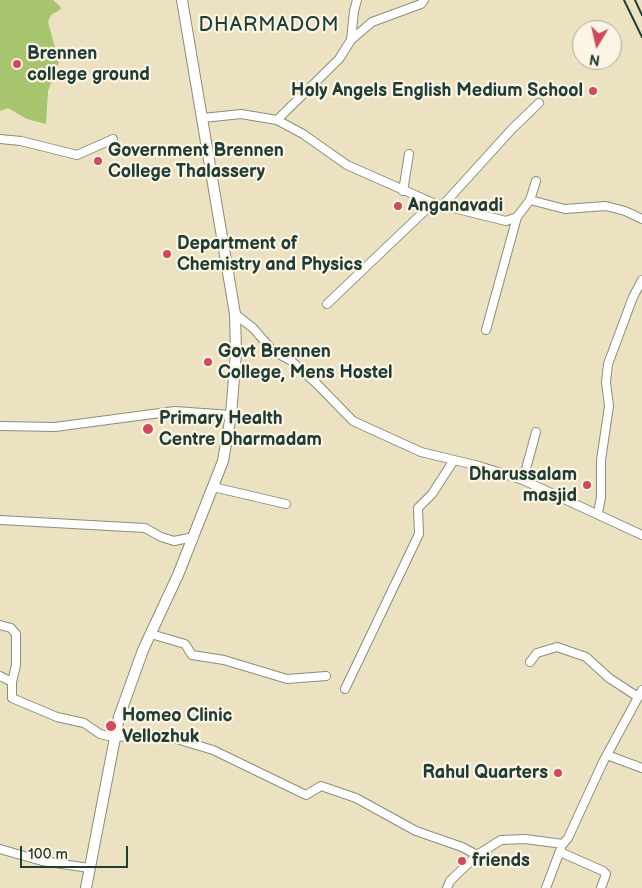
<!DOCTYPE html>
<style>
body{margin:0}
#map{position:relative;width:642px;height:888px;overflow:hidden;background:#ece2c1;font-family:"Balsamiq Sans",sans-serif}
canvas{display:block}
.north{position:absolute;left:572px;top:20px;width:50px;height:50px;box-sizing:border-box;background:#fcf5e5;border:1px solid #a4ab9e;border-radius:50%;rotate:189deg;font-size:14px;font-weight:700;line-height:20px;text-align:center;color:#1f3d34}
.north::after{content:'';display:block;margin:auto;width:18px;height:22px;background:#d1495b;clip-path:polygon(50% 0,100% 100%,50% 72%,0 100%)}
.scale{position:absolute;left:20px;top:846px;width:108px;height:22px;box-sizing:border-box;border:2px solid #1f3d34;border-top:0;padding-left:6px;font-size:15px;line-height:18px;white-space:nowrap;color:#1f3d34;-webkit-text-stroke:4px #fcf5e5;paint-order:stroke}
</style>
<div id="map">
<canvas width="642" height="888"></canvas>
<div class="north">N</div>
<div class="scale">100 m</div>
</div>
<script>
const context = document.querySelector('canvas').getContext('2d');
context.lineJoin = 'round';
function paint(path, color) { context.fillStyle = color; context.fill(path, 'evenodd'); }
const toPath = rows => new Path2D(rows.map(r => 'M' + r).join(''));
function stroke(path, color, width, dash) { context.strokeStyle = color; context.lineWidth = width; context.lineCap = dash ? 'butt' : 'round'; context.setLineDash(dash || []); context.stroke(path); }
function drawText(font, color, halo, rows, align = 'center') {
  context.font = font + ' "Balsamiq Sans",sans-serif'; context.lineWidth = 4.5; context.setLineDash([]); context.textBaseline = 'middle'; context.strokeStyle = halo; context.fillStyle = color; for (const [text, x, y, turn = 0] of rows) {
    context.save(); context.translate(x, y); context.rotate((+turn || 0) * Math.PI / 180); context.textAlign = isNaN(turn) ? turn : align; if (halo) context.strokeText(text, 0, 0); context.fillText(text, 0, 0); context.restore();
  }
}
const green = toPath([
 [0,0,53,0,60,6,61,9,51,15,48,22,59,62,48,91,46,124,27,119,8,108,0,111]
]);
const street = toPath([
 [357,0,354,11,351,40,339,59,277,120,303,134,347,165,433,203,506,221,517,217,530,200,565,209,606,206,625,211,642,219],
 [351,40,372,22,421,4,424,0],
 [203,118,241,114,277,120],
 [0,139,21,141,77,155,113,139],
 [403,191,409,154],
 [530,200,536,181],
 [443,205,512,129,539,103],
 [327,304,433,203],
 [235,314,253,328,273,351,290,360,317,384,353,421,421,452,479,466,523,480,642,535],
 [486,330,517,217],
 [0,426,55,427,175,411,231,415],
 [523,480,536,432],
 [213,487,286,504],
 [598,513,601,497,601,460,609,406,606,382,608,364,633,297,642,280],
 [0,520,145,528,161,537,174,541,194,537],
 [0,625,11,628,16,634,16,665,12,682],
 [151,634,185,644,192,655,224,660,287,679,326,676],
 [530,662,537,653,557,647,586,657,609,678,638,697],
 [0,676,12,682,12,698,57,717,84,723,100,734,113,737,163,735,213,750,306,795,321,786,356,798,416,831,462,847,477,855],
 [345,689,419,534,418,508,432,494,454,460],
 [607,755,642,768],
 [0,849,42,861,89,868],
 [560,852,603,871,606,874,601,888],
 [447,888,450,881,477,855,501,840,525,839,563,844,568,838,603,762,642,690],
 [546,888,561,848]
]);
const secondary = toPath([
 [86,888,119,717,143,650,178,575,223,461,231,415,236,353,235,314,182,0]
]);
const rail = toPath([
 [624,0,642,37],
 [635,0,642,15]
]);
const markers = [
 [17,64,5,"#d1495b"],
 [593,91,5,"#d1495b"],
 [98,161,5,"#d1495b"],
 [398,206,5,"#d1495b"],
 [167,254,5,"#d1495b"],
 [208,362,5,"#d1495b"],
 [148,429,6,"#d1495b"],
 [587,485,5,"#d1495b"],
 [111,726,6,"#d1495b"],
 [558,773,5,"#d1495b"],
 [462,861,5,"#d1495b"]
];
const poiNames = [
 ["Brennen",27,54],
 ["college ground",27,75],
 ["Holy Angels English Medium School",583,91,"right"],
 ["Government Brennen",108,151],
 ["College Thalassery",108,172],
 ["Anganavadi",408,206],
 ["Department of",177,244],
 ["Chemistry and Physics",177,265],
 ["Govt Brennen",218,352],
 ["College, Mens Hostel",218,373],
 ["Primary Health",159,419],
 ["Centre Dharmadam",159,440],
 ["Dharussalam",577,475,"right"],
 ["masjid",577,496,"right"],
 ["Homeo Clinic",122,716],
 ["Vellozhuk",122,737],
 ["Rahul Quarters",548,773,"right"],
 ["friends",472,861]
];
const quarterNames = [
 ["DHARMADOM",269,26]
];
paint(green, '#a6c56d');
stroke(street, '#86907a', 10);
stroke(secondary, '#86907a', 12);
stroke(street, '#fff', 8);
stroke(secondary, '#fff', 10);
stroke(rail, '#1f3d34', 2);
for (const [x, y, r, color] of markers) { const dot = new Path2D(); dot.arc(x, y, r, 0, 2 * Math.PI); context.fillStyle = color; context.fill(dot); stroke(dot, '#fcf5e5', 2); }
drawText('bold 18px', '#1f3d34', '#fcf5e5', poiNames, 'left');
context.letterSpacing = '1px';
drawText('20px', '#1f3d34', '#fcf5e5', quarterNames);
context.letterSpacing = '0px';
</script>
